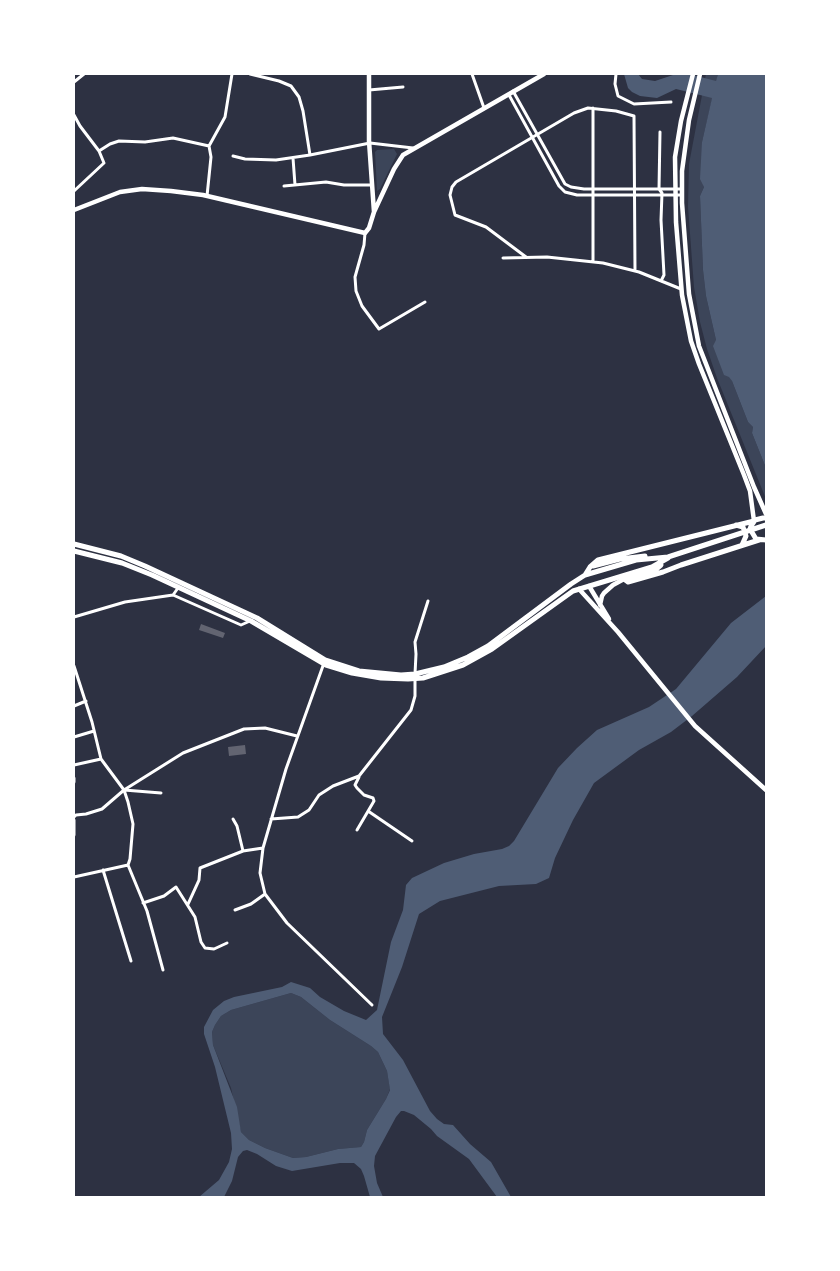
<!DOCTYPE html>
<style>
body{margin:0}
#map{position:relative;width:840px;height:1271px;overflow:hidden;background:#2d3142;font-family:Ubuntu,sans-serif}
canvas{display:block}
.frame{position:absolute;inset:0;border:75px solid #fff;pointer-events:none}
</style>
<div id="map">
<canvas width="840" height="1271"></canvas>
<div class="frame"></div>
</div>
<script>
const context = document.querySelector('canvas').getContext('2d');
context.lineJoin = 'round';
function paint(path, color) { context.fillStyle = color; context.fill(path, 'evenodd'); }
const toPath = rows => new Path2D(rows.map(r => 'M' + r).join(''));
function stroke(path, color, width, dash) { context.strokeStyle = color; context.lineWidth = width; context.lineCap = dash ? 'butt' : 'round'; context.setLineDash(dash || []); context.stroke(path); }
const green = toPath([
 [706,74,718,74,702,142,703,182,704,187,700,196,703,270,706,296,716,340,748,422,753,427,752,433,766,468,766,499,717,378,707,349,700,322,694,287,688,207,689,164],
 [394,149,397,154,380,189,377,191,375,152,377,150],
 [291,993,301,997,330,1020,371,1046,378,1052,387,1071,390,1089,386,1099,367,1130,364,1142,361,1147,338,1149,306,1157,293,1158,265,1148,249,1140,241,1132,231,1088,213,1045,212,1032,215,1025,221,1016,231,1010]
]);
const water = toPath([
 [624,74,638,74,642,79,655,81,676,74,689,74,716,81,718,74,766,74,766,468,752,433,753,427,748,422,732,381,729,377,724,375,713,346,716,340,706,296,703,270,700,196,704,187,700,179,702,142,712,98,676,89,657,98,640,96,632,92,628,88],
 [766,596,766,646,737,677,692,716,671,732,639,750,594,783,573,820,555,858,549,878,536,884,499,886,440,901,419,914,402,967,382,1017,383,1034,403,1060,430,1111,437,1119,444,1124,453,1125,470,1144,491,1162,511,1197,497,1197,469,1159,437,1136,431,1129,414,1115,404,1111,401,1111,396,1117,375,1156,374,1166,377,1183,383,1197,370,1197,364,1176,361,1169,354,1163,340,1163,292,1171,276,1166,257,1154,247,1150,243,1151,238,1157,232,1181,224,1197,199,1197,219,1180,229,1162,232,1149,231,1133,215,1067,204,1034,204,1027,213,1010,224,1001,234,997,282,987,291,982,310,988,320,997,344,1011,366,1020,377,1010,391,942,403,910,406,885,412,878,444,863,474,854,502,849,509,846,514,841,558,768,577,748,597,730,649,707,676,689,731,623],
 [291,993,301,997,330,1020,371,1046,378,1052,387,1071,390,1090,386,1099,367,1130,364,1142,361,1147,338,1149,306,1157,293,1158,265,1148,249,1140,241,1132,237,1107,213,1045,212,1032,215,1025,221,1016,231,1010]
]);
const building = toPath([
 [201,624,225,633,223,638,199,630],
 [245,745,246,754,229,756,228,747]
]);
const minor = toPath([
 [250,74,279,81,291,86,299,97,303,111,310,155],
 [472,74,484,108],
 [616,74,615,84,618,96,634,104,671,102],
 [74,82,84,74],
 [369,90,403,87],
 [513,91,565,184,571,187,584,189,682,189],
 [509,95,559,186,565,192,577,195,682,195],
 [593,108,593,262],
 [74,115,80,126,99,151,104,163,74,191],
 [660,132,659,189,662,193,661,220,664,275,661,281],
 [99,151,110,144,119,141,145,142,173,138,209,146,225,117,232,74],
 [233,156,245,159,276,160,310,155,370,143,413,148],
 [293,158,295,185],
 [284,186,326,182,344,185,372,185],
 [207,196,211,157,209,146],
 [365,233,364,245,355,277,356,291,362,306,379,329,425,302],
 [526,257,486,227,455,215,450,195,452,187,456,182,574,113,588,108,616,111,634,116,635,271],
 [503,258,547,257,603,263,639,272,681,289],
 [173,595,241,625,250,621],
 [74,617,125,602,173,595,178,588],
 [324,663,286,769,263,848,260,873,265,894,287,923,372,1005],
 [74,666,92,722,101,759,124,790,128,802,133,824,130,859,128,865,74,877],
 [415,674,416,654,415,642,428,601],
 [74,706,86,701],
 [74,737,94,731],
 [74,765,101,759],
 [74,778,74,782],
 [124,790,183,753,244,729,265,728,297,736],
 [368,811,412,841],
 [74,817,76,815,86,814,102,809,124,790,161,793],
 [233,819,237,826,243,851],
 [271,819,298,817,309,810,319,795,333,786,359,776,411,710,415,696,415,679],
 [74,820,74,835],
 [357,830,374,801,373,798,364,795,357,788,355,785,359,777],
 [128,865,147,911,163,970],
 [103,870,131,961],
 [143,903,164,896,176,887,195,917,201,942,205,948,214,949,227,943],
 [188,904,199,880,200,868,243,851,263,848],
 [235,910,251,904,265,894]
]);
const tertiary = toPath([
 [693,74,681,121,675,157,676,222,682,295,691,341,699,364,744,475,750,491,754,521],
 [700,74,689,120,682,171,682,203,689,294,699,346,754,487,766,514],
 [74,210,120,192,142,189,171,191,203,195,365,233,369,228,374,212,369,141,369,74],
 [374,212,394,169,403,155,544,74],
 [589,586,609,619],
 [579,589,618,632,695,726,766,790],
 [600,605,602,596,604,593,613,585,624,579]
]);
const primary = toPath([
 [766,518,763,518,755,520,751,526,750,529,756,539,766,540],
 [736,525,743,527,746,536,742,545],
 [74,544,121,556,145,566,257,618,325,660,359,671,401,675,415,674,444,667,468,657,488,646,571,584,585,575,636,560,668,557,766,525],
 [74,551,122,563,152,575,251,621,326,665,352,673,381,678,408,679,423,678,463,665,492,649,573,591,652,567,668,558],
 [593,566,620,559,645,556],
 [585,575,590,567,598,560,754,521],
 [623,579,654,571,661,565],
 [624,579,628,582,663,572,681,565,759,540]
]);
paint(green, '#3c4559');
paint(water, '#4f5d75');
paint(building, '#626471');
stroke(minor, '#fff', 3);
stroke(tertiary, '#fff', 4.5);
stroke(primary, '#fff', 5);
</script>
